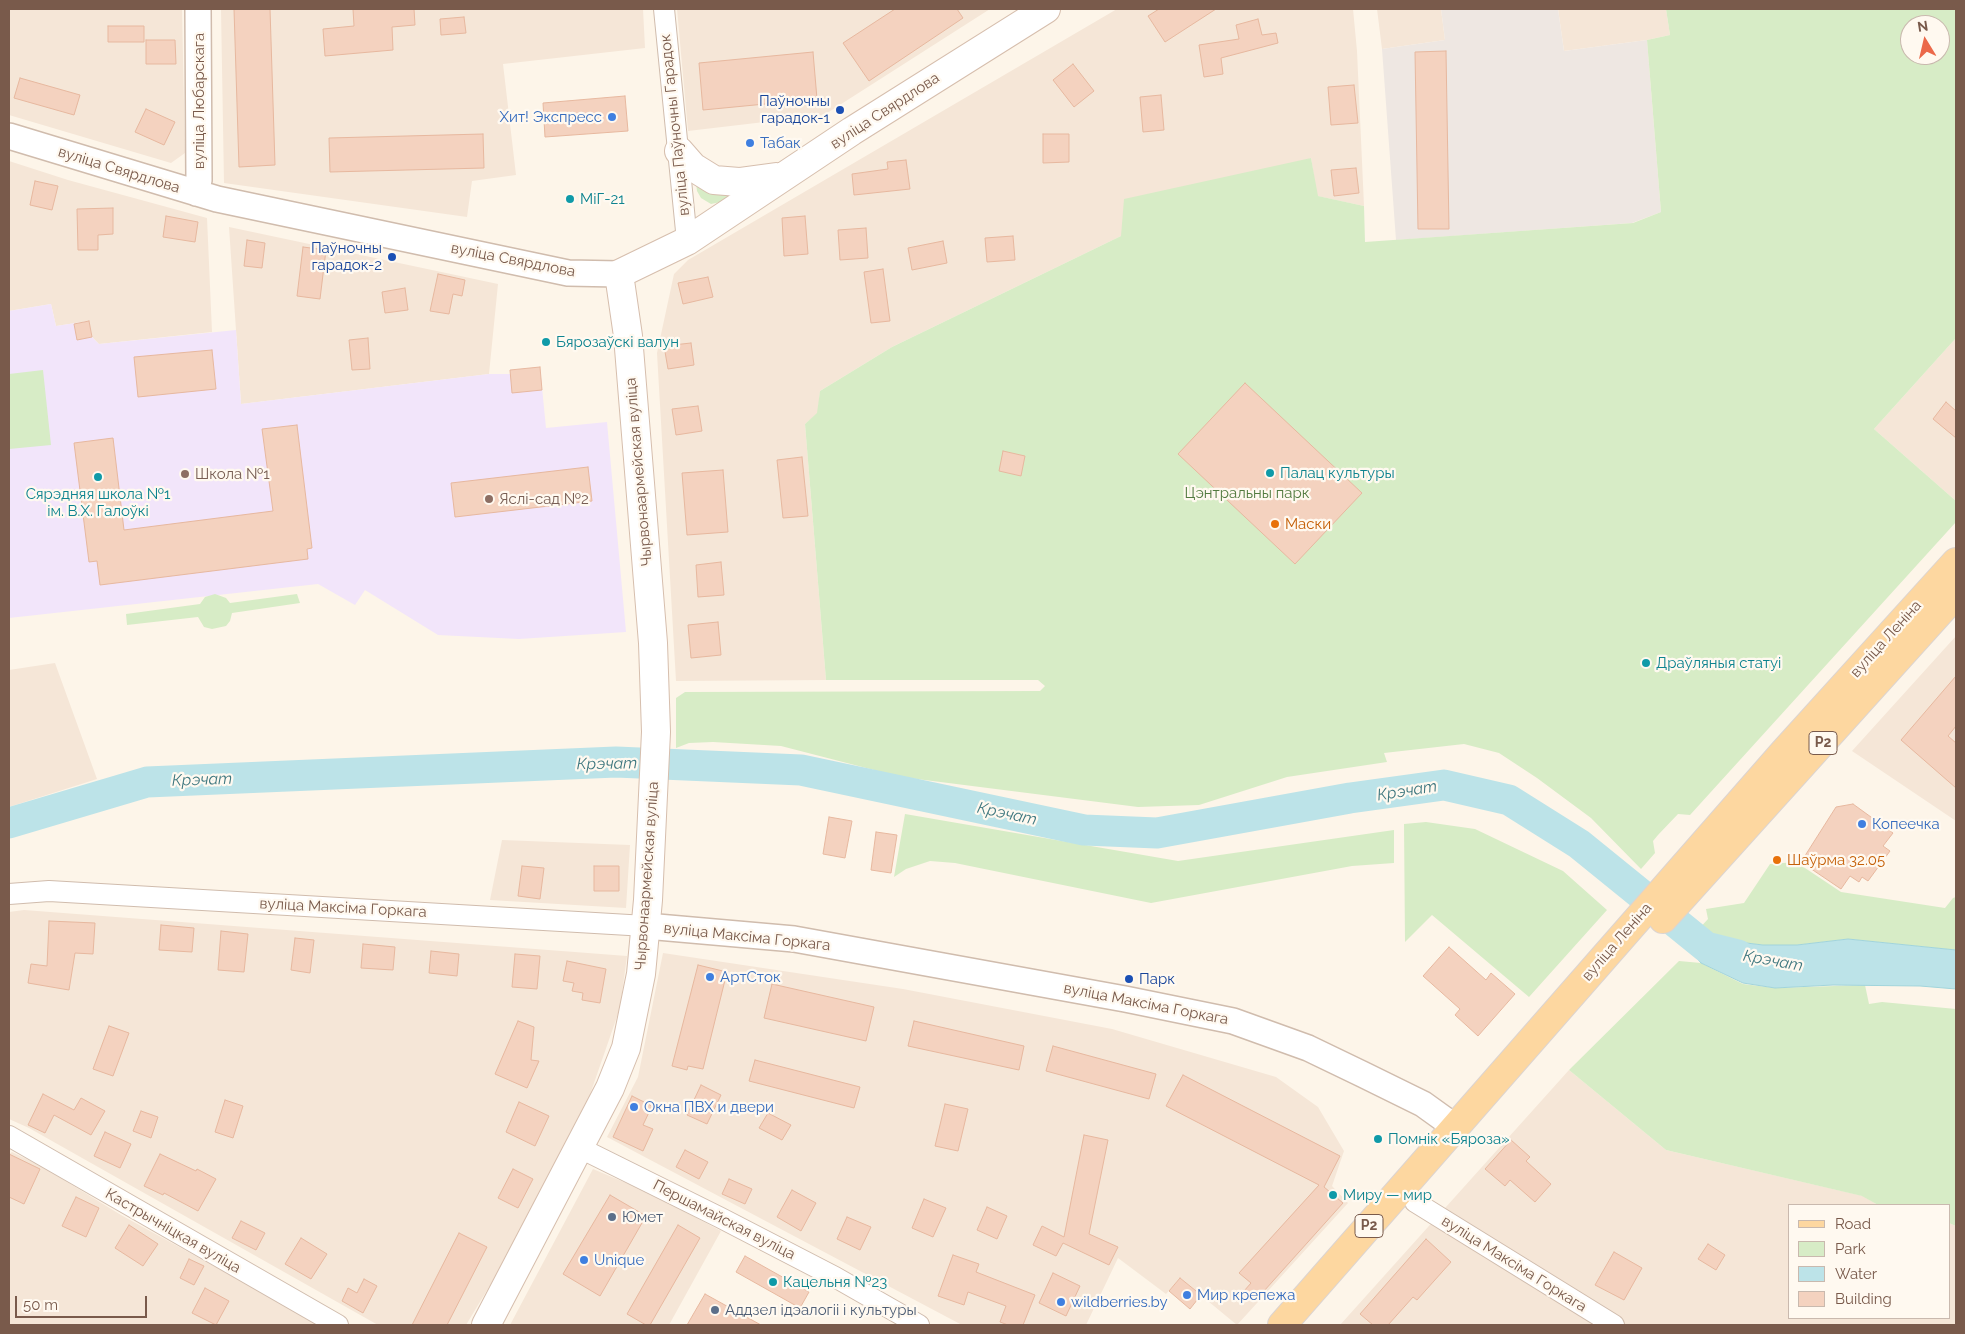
<!DOCTYPE html>
<meta charset="utf-8">
<style>
body{margin:0}
#map{position:relative;width:1965px;height:1334px;overflow:hidden;background:#fdf5e9;font-family:Raleway,sans-serif}
canvas{display:block}
.frame{position:absolute;inset:0;border:10px solid #795a4b;pointer-events:none}
.legend{position:absolute;left:1788px;top:1204px;width:162px;height:115px;box-sizing:border-box;background:#fff9f0;border:1px solid #c9b9ae;margin:0;padding:6px 9px;list-style:none;font-size:15px;color:#795a4b}
.legend li{display:flex;align-items:center;gap:10px;height:25px}
.legend b{width:25px;border:1px solid #c9b9ae}
.north{position:absolute;left:1900px;top:15px;width:50px;height:50px;box-sizing:border-box;background:#fff9f0;border:1px solid #c9b9ae;border-radius:50%;rotate:351deg;font-size:14px;font-weight:700;line-height:20px;text-align:center;color:#795a4b}
.north::after{content:'';display:block;margin:auto;width:18px;height:22px;background:#eb694a;clip-path:polygon(50% 0,100% 100%,50% 72%,0 100%)}
.scale{position:absolute;left:15px;top:1296px;width:132px;height:22px;box-sizing:border-box;border:2px solid #795a4b;border-top:0;padding-left:6px;font-size:15px;line-height:18px;white-space:nowrap;color:#795a4b;-webkit-text-stroke:4px #fff9f0;paint-order:stroke}
</style>
<div id="map">
<canvas width="1965" height="1334"></canvas>
<div class="frame"></div>
<ul class="legend">
<li><b style="height:6px;background:#fdd7a0"></b>Road</li>
<li><b style="height:14px;background:#d7ecc6"></b>Park</li>
<li><b style="height:14px;background:#bce3e8"></b>Water</li>
<li><b style="height:14px;background:#f4d2bf"></b>Building</li>
</ul>
<div class="north">N</div>
<div class="scale">50 m</div>
</div>
<script>
const context = document.querySelector('canvas').getContext('2d');
context.lineJoin = 'round';
function paint(path, color) { context.fillStyle = color; context.fill(path, 'evenodd'); }
const toPath = rows => new Path2D(rows.map(r => 'M' + r).join(''));
function stroke(path, color, width, dash) { context.strokeStyle = color; context.lineWidth = width; context.lineCap = dash ? 'butt' : 'round'; context.setLineDash(dash || []); context.stroke(path); }
function drawText(font, color, halo, rows, align = 'center') {
  context.font = font + ' Raleway,sans-serif'; context.lineWidth = 4.5; context.setLineDash([]); context.textBaseline = 'middle'; context.strokeStyle = halo; context.fillStyle = color; for (const [text, x, y, turn = 0] of rows) {
    context.save(); context.translate(x, y); context.rotate((+turn || 0) * Math.PI / 180); context.textAlign = isNaN(turn) ? turn : align; if (halo) context.strokeText(text, 0, 0); context.fillText(text, 0, 0); context.restore();
  }
}
const residential = toPath([
 [9,9,182,9,185,153,171,163,9,115],
 [221,9,643,9,645,48,503,64,516,175,472,181,467,217,224,183],
 [677,9,990,9,824,115,688,131],
 [1117,9,1353,9,1357,51,1364,206,1317,196,1311,158,1121,236,892,347,820,391,818,413,805,424,826,680,676,681,657,353,674,274,688,260],
 [1377,9,1441,9,1445,40,1382,49],
 [1558,9,1666,9,1670,35,1647,40,1564,51],
 [9,161,68,180,207,218,212,332,99,344,92,337,89,321,56,326,51,304,9,311],
 [229,227,498,284,489,374,241,404],
 [1956,338,1956,501,1874,429],
 [1956,636,1956,821,1852,751],
 [55,663,97,779,9,807,9,670],
 [502,840,630,845,626,908,490,900],
 [24,910,627,956,620,1008,585,1109,527,1224,466,1325,378,1325,29,1128,9,1119,9,912],
 [663,953,903,989,1112,1029,1276,1077,1318,1107,1344,1151,1332,1186,1348,1203,1237,1325,1180,1278,1166,1294,1118,1258,1086,1325,962,1325,607,1137,638,1077],
 [1569,1070,1666,1150,1863,1196,1878,1205,1789,1205,1789,1318,1949,1318,1949,1223,1956,1226,1956,1325,1340,1325],
 [12,1152,41,1166,121,1215,321,1325,9,1325,9,1154],
 [593,1169,650,1193,721,1231,669,1325,510,1325]
]);
const industrial = toPath([
 [1441,9,1558,9,1564,51,1647,40,1661,212,1632,223,1396,240,1382,49,1445,40]
]);
const education = toPath([
 [51,304,56,326,89,321,92,337,99,344,236,330,241,404,489,374,510,374,510,370,540,367,546,428,607,422,626,632,519,639,438,635,365,590,355,605,318,584,9,618,9,311]
]);
const green = toPath([
 [1666,9,1956,9,1956,338,1874,429,1956,501,1956,522,1690,815,1678,814,1658,835,1653,841,1655,853,1641,869,1591,818,1537,778,1499,753,1464,744,1384,753,1387,762,1287,777,1199,805,1138,807,901,777,781,746,713,742,689,743,676,748,676,698,685,692,1040,691,1045,686,1038,680,826,680,805,424,817,413,820,391,892,347,1121,236,1124,199,1311,158,1318,196,1364,206,1365,242,1633,223,1661,212,1647,40,1670,35],
 [1910,25,1940,25,1940,55,1910,55],
 [696,183,727,192,735,199,711,204,701,198,697,191],
 [43,370,51,445,9,449,9,374],
 [215,594,226,598,230,603,297,594,300,603,232,613,230,621,226,626,212,629,204,627,198,617,127,625,126,614,200,604,205,597],
 [905,814,1178,861,1394,830,1394,863,1352,866,1151,903,955,863,930,861,906,869,894,877],
 [1426,822,1475,829,1563,871,1607,910,1529,997,1432,915,1405,942,1404,824],
 [1796,862,1841,892,1945,908,1953,898,1956,897,1956,950,1848,939,1797,945,1763,945,1705,938,1696,932,1708,919,1706,909,1744,903,1770,864],
 [1679,961,1701,963,1743,984,1775,988,1865,985,1869,1004,1882,1002,1956,1009,1956,1226,1949,1223,1949,1205,1878,1205,1862,1196,1666,1150,1569,1070]
]);
const water = toPath([
 [1705,938,1763,945,1797,945,1848,939,1956,950,1956,989,1920,986,1833,985,1775,988,1743,983,1701,963,1695,956,1696,946,1705,938]
]);
const river = toPath([
 [9,823,147,782,616,762,801,770,1084,830,1157,833,1350,798,1444,785,1509,800,1579,844,1706,947,1738,955]
]);
const building = toPath([
 [234,9,270,9,275,165,239,167,234,9],
 [353,9,414,9,415,25,392,27,393,50,325,56,323,29,354,26,353,9],
 [895,9,957,9,963,18,869,81,843,43,895,9],
 [1159,9,1216,9,1165,42,1148,16,1159,9],
 [464,17,466,33,441,35,440,19,464,17],
 [1258,19,1262,35,1276,33,1278,43,1221,58,1223,74,1204,77,1199,45,1239,39,1236,25,1258,19],
 [108,26,144,26,144,42,108,42,108,26],
 [146,40,175,40,176,64,146,64,146,40],
 [1446,51,1449,229,1418,229,1415,52,1446,51],
 [813,52,817,99,703,110,699,63,813,52],
 [1073,64,1094,91,1074,107,1053,80,1073,64],
 [20,78,80,95,74,115,14,98,20,78],
 [1354,85,1358,123,1331,125,1328,87,1354,85],
 [1161,95,1164,130,1143,132,1140,97,1161,95],
 [625,96,628,131,545,137,543,103,625,96],
 [146,109,175,122,164,145,135,132,146,109],
 [483,134,484,168,330,172,329,138,483,134],
 [1043,134,1069,134,1069,162,1043,163,1043,134],
 [906,160,910,189,854,195,852,174,888,169,887,162,906,160],
 [1356,168,1359,193,1334,196,1331,170,1356,168],
 [35,181,58,186,52,210,30,205,35,181],
 [113,208,113,234,98,235,98,250,78,250,77,209,113,208],
 [166,216,198,222,195,242,163,237,166,216],
 [805,216,808,254,784,256,782,218,805,216],
 [866,228,868,258,840,260,838,230,866,228],
 [1013,236,1015,260,987,262,985,238,1013,236],
 [247,240,265,243,262,268,244,266,247,240],
 [943,241,947,263,912,270,908,248,943,241],
 [303,247,326,250,320,299,297,296,303,247],
 [883,269,890,321,871,323,864,272,883,269],
 [438,274,465,280,462,296,453,294,449,314,430,311,438,274],
 [708,277,713,297,683,304,678,283,708,277],
 [405,288,408,310,385,313,382,292,405,288],
 [89,321,92,337,77,340,74,324,89,321],
 [368,338,370,369,352,370,349,340,368,338],
 [691,343,694,365,668,369,664,346,691,343],
 [212,350,216,389,138,397,134,357,212,350],
 [540,367,542,390,512,393,510,370,540,367],
 [1245,383,1362,493,1295,564,1178,454,1245,383],
 [1946,402,1956,411,1956,438,1933,419,1946,402],
 [698,406,702,431,676,435,672,409,698,406],
 [297,425,312,548,307,549,308,559,100,585,97,561,89,562,74,443,113,438,124,530,273,511,262,429,297,425],
 [1003,451,1025,456,1021,476,999,471,1003,451],
 [802,457,808,516,783,518,777,460,802,457],
 [588,467,592,501,455,517,451,483,588,467],
 [723,470,728,532,687,535,682,473,723,470],
 [721,562,724,595,698,597,696,565,721,562],
 [718,622,721,655,691,658,688,625,718,622],
 [1956,676,1956,726,1948,736,1956,743,1956,788,1901,740,1956,676],
 [1853,804,1893,833,1883,846,1890,851,1868,881,1862,877,1859,882,1850,876,1841,889,1801,862,1836,807,1853,804],
 [829,817,852,821,845,858,823,854,829,817],
 [876,832,897,835,891,873,871,870,876,832],
 [522,866,544,868,540,899,518,896,522,866],
 [594,866,619,866,619,891,594,891,594,866],
 [49,921,95,923,93,954,75,953,69,990,28,983,31,964,47,966,49,921],
 [161,925,194,928,192,952,159,950,161,925],
 [221,931,248,934,244,972,218,970,221,931],
 [295,938,314,940,310,973,291,970,295,938],
 [363,944,395,947,393,970,361,968,363,944],
 [1449,947,1486,980,1491,973,1515,994,1478,1036,1455,1015,1460,1009,1423,976,1449,947],
 [431,951,459,954,457,976,429,973,431,951],
 [515,954,540,956,537,989,512,987,515,954],
 [567,961,606,969,600,1003,582,1000,583,993,572,991,574,983,563,981,567,961],
 [698,965,727,972,703,1069,688,1066,687,1070,672,1066,698,965],
 [772,984,874,1007,866,1041,764,1018,772,984],
 [518,1021,534,1027,531,1060,539,1061,527,1088,495,1074,518,1021],
 [914,1021,1024,1046,1019,1070,908,1046,914,1021],
 [109,1026,129,1033,113,1076,93,1069,109,1026],
 [1053,1046,1156,1074,1149,1099,1046,1071,1053,1046],
 [755,1060,860,1087,854,1108,749,1081,755,1060],
 [1183,1075,1340,1156,1324,1187,1343,1203,1255,1301,1244,1291,1251,1283,1239,1273,1319,1185,1166,1106,1183,1075],
 [701,1085,721,1095,707,1124,687,1115,701,1085],
 [43,1094,74,1110,81,1098,105,1111,91,1135,54,1115,45,1133,28,1125,43,1094],
 [632,1096,652,1106,643,1125,653,1129,643,1151,613,1137,632,1096],
 [225,1100,243,1106,233,1138,215,1132,225,1100],
 [519,1102,549,1116,535,1146,506,1132,519,1102],
 [945,1104,968,1109,958,1151,935,1146,945,1104],
 [141,1111,158,1117,151,1138,133,1131,141,1111],
 [768,1113,791,1125,782,1140,759,1128,768,1113],
 [105,1132,131,1144,120,1168,94,1156,105,1132],
 [1084,1135,1108,1140,1089,1234,1118,1247,1109,1265,1063,1243,1056,1256,1033,1245,1042,1226,1064,1237,1084,1135],
 [1511,1140,1530,1157,1526,1161,1551,1184,1535,1202,1510,1180,1505,1186,1485,1169,1511,1140],
 [685,1150,708,1162,699,1179,676,1167,685,1150],
 [9,1154,40,1169,24,1204,9,1197,9,1154],
 [160,1154,196,1171,197,1169,216,1179,198,1211,164,1193,163,1195,144,1186,160,1154],
 [513,1169,533,1179,518,1208,498,1198,513,1169],
 [729,1179,752,1189,745,1204,722,1194,729,1179],
 [792,1190,816,1203,801,1231,777,1217,792,1190],
 [610,1195,646,1216,600,1296,563,1274,610,1195],
 [76,1197,99,1208,86,1237,62,1226,76,1197],
 [924,1199,946,1208,933,1237,912,1228,924,1199],
 [987,1207,1007,1216,997,1239,977,1230,987,1207],
 [847,1217,871,1227,860,1250,837,1239,847,1217],
 [241,1221,265,1233,256,1250,232,1238,241,1221],
 [129,1225,158,1244,143,1266,115,1248,129,1225],
 [678,1225,700,1238,650,1325,646,1325,627,1314,678,1225],
 [459,1233,487,1247,447,1325,412,1325,459,1233],
 [301,1238,327,1254,311,1279,285,1264,301,1238],
 [1426,1239,1451,1262,1417,1300,1413,1297,1388,1325,1373,1325,1360,1314,1426,1239],
 [1708,1244,1725,1255,1716,1270,1698,1259,1708,1244],
 [1614,1252,1642,1268,1624,1300,1595,1285,1614,1252],
 [953,1255,979,1264,976,1272,1035,1295,1023,1325,1008,1325,1000,1322,1006,1306,968,1292,964,1305,938,1296,953,1255],
 [745,1256,809,1292,800,1308,736,1272,745,1256],
 [189,1259,204,1266,194,1285,180,1278,189,1259],
 [1053,1273,1080,1286,1066,1316,1039,1303,1053,1273],
 [1180,1278,1201,1295,1190,1309,1169,1291,1180,1278],
 [364,1279,377,1286,363,1313,342,1301,348,1288,357,1293,364,1279],
 [205,1288,229,1301,216,1325,192,1313,205,1288],
 [705,1294,761,1325,687,1325,705,1294]
]);
const minor = toPath([
 [664,9,687,241],
 [9,894,49,891,646,926],
 [9,1136,338,1325],
 [580,1148,721,1218,835,1277,919,1325],
 [1415,1202,1614,1325]
]);
const tertiary = toPath([
 [9,136,217,199,568,273,619,274],
 [196,193,199,180,198,9],
 [646,926,794,939,1125,999,1233,1021,1308,1048,1362,1074,1423,1104,1455,1127]
]);
const secondary = toPath([
 [679,151,693,167,714,180,739,182,776,177],
 [486,1325,610,1088,626,1048,641,974,648,900,656,732,653,643,628,336,619,274,687,241,852,131,1046,9]
]);
const primary = toPath([
 [1663,919,1956,594],
 [1282,1325,1784,752,1956,562]
]);
const markers = [
 [840,110,5,"#1a4fb4"],
 [612,117,5,"#3f7fe0"],
 [750,143,5,"#3f7fe0"],
 [570,199,5,"#0f9aa8"],
 [392,257,5,"#1a4fb4"],
 [546,342,5,"#0f9aa8"],
 [1270,473,5,"#0f9aa8"],
 [185,474,5,"#8d6e63"],
 [98,477,5,"#0f9aa8"],
 [489,499,5,"#8d6e63"],
 [1275,524,5,"#e8710a"],
 [1646,663,5,"#0f9aa8"],
 [1862,824,5,"#3f7fe0"],
 [1777,860,5,"#e8710a"],
 [710,977,5,"#3f7fe0"],
 [1129,979,5,"#1a4fb4"],
 [634,1107,5,"#3f7fe0"],
 [1378,1139,5,"#0f9aa8"],
 [1333,1195,5,"#0f9aa8"],
 [612,1217,5,"#5c6f8a"],
 [584,1260,5,"#3f7fe0"],
 [773,1282,5,"#0f9aa8"],
 [1187,1295,5,"#3f7fe0"],
 [1061,1302,5,"#3f7fe0"],
 [715,1310,5,"#5c6f8a"]
];
const shields = [
 [1823,743,28],
 [1369,1226,28]
];
const shieldNames = [
 ["Р2",1823,743],
 ["Р2",1369,1226]
];
const streetNames = [
 ["вуліца Любарскага",199,101,-90],
 ["вуліца Свярдлова",885,111,-33],
 ["вуліца Паўночны Гарадок",675,125,-96],
 ["вуліца Свярдлова",119,170,17],
 ["вуліца Свярдлова",513,260,11],
 ["Чырвонаармейская вуліца",639,472,-95],
 ["вуліца Леніна",1886,639,-48],
 ["Чырвонаармейская вуліца",647,876,-86],
 ["вуліца Максіма Горкага",343,908,3],
 ["вуліца Максіма Горкага",747,937,6],
 ["вуліца Леніна",1617,942,-49],
 ["вуліца Максіма Горкага",1146,1004,11],
 ["Першамайская вуліца",724,1220,27],
 ["Кастрычніцкая вуліца",173,1231,30],
 ["вуліца Максіма Горкага",1514,1264,32]
];
const transitNames = [
 ["Паўночны",830,101],
 ["гарадок-1",830,118],
 ["Паўночны",382,248],
 ["гарадок-2",382,265],
 ["Парк",1139,979,"left"]
];
const shopNames = [
 ["Хит! Экспресс",602,117,"right"],
 ["Табак",760,143],
 ["Копеечка",1872,824],
 ["АртСток",720,977],
 ["Окна ПВХ и двери",644,1107],
 ["Unique",594,1260],
 ["Мир крепежа",1197,1295],
 ["wildberries.by",1071,1302]
];
const cultureNames = [
 ["МіГ-21",580,199],
 ["Бярозаўскі валун",556,342],
 ["Палац культуры",1280,473],
 ["Сярэдняя школа №1",98,494,"center"],
 ["ім. В.Х. Галоўкі",98,511,"center"],
 ["Драўляныя статуі",1656,663],
 ["Помнік «Бяроза»",1388,1139],
 ["Миру — мир",1343,1195],
 ["Кацельня №23",783,1282]
];
const educationNames = [
 ["Школа №1",195,474],
 ["Яслі-сад №2",499,499]
];
const parkNames = [
 ["Цэнтральны парк",1247,493]
];
const foodNames = [
 ["Маски",1285,524],
 ["Шаўрма 32.05",1787,860]
];
const serviceNames = [
 ["Юмет",622,1217],
 ["Аддзел ідэалогіі і культуры",725,1310]
];
const waterNames = [
 ["Крэчат",607,764,-1],
 ["Крэчат",202,780,-2],
 ["Крэчат",1407,791,-9],
 ["Крэчат",1007,814,12],
 ["Крэчат",1773,961,10]
];
paint(residential, '#f5e6d7');
paint(industrial, '#eee7e2');
paint(education, '#f2e5fa');
paint(green, '#d7ecc6');
paint(water, '#bce3e8');
stroke(water, '#a1d4db', 1);
stroke(river, '#bce3e8', 31);
paint(building, '#f4d2bf');
stroke(building, '#e7b89f', 1);
stroke(minor, '#d0bcad', 22);
stroke(tertiary, '#d0bcad', 28);
stroke(secondary, '#d6bead', 30);
stroke(primary, '#dcd4d0', 30);
stroke(minor, '#fff', 20);
stroke(tertiary, '#fff', 25);
stroke(secondary, '#fff', 28);
stroke(primary, '#fdd7a0', 28);
for (const [x, y, r, color] of markers) { const dot = new Path2D(); dot.arc(x, y, r, 0, 2 * Math.PI); context.fillStyle = color; context.fill(dot); stroke(dot, '#fff9f0', 2); }
for (const [x, y, w] of shields) { const box = new Path2D(); box.roundRect(x - w / 2, y - 11.5, w, 23, 4); context.fillStyle = '#fff9f0'; context.fill(box); stroke(box, '#795a4b', 1); }
drawText('bold 14px', '#795a4b', null, shieldNames);
drawText('15px', '#795a4b', '#fff9f0', streetNames);
drawText('15px', '#164399', '#fff9f0', transitNames, 'right');
drawText('15px', '#366cbe', '#fff9f0', shopNames, 'left');
drawText('15px', '#0d838f', '#fff9f0', cultureNames, 'left');
drawText('15px', '#785e54', '#fff9f0', educationNames, 'left');
drawText('15px', '#527a3f', '#fff9f0', parkNames);
drawText('15px', '#c56008', '#fff9f0', foodNames, 'left');
drawText('15px', '#4e5e75', '#fff9f0', serviceNames, 'left');
drawText('italic 16px', '#3d767e', '#fff9f0', waterNames);
</script>
